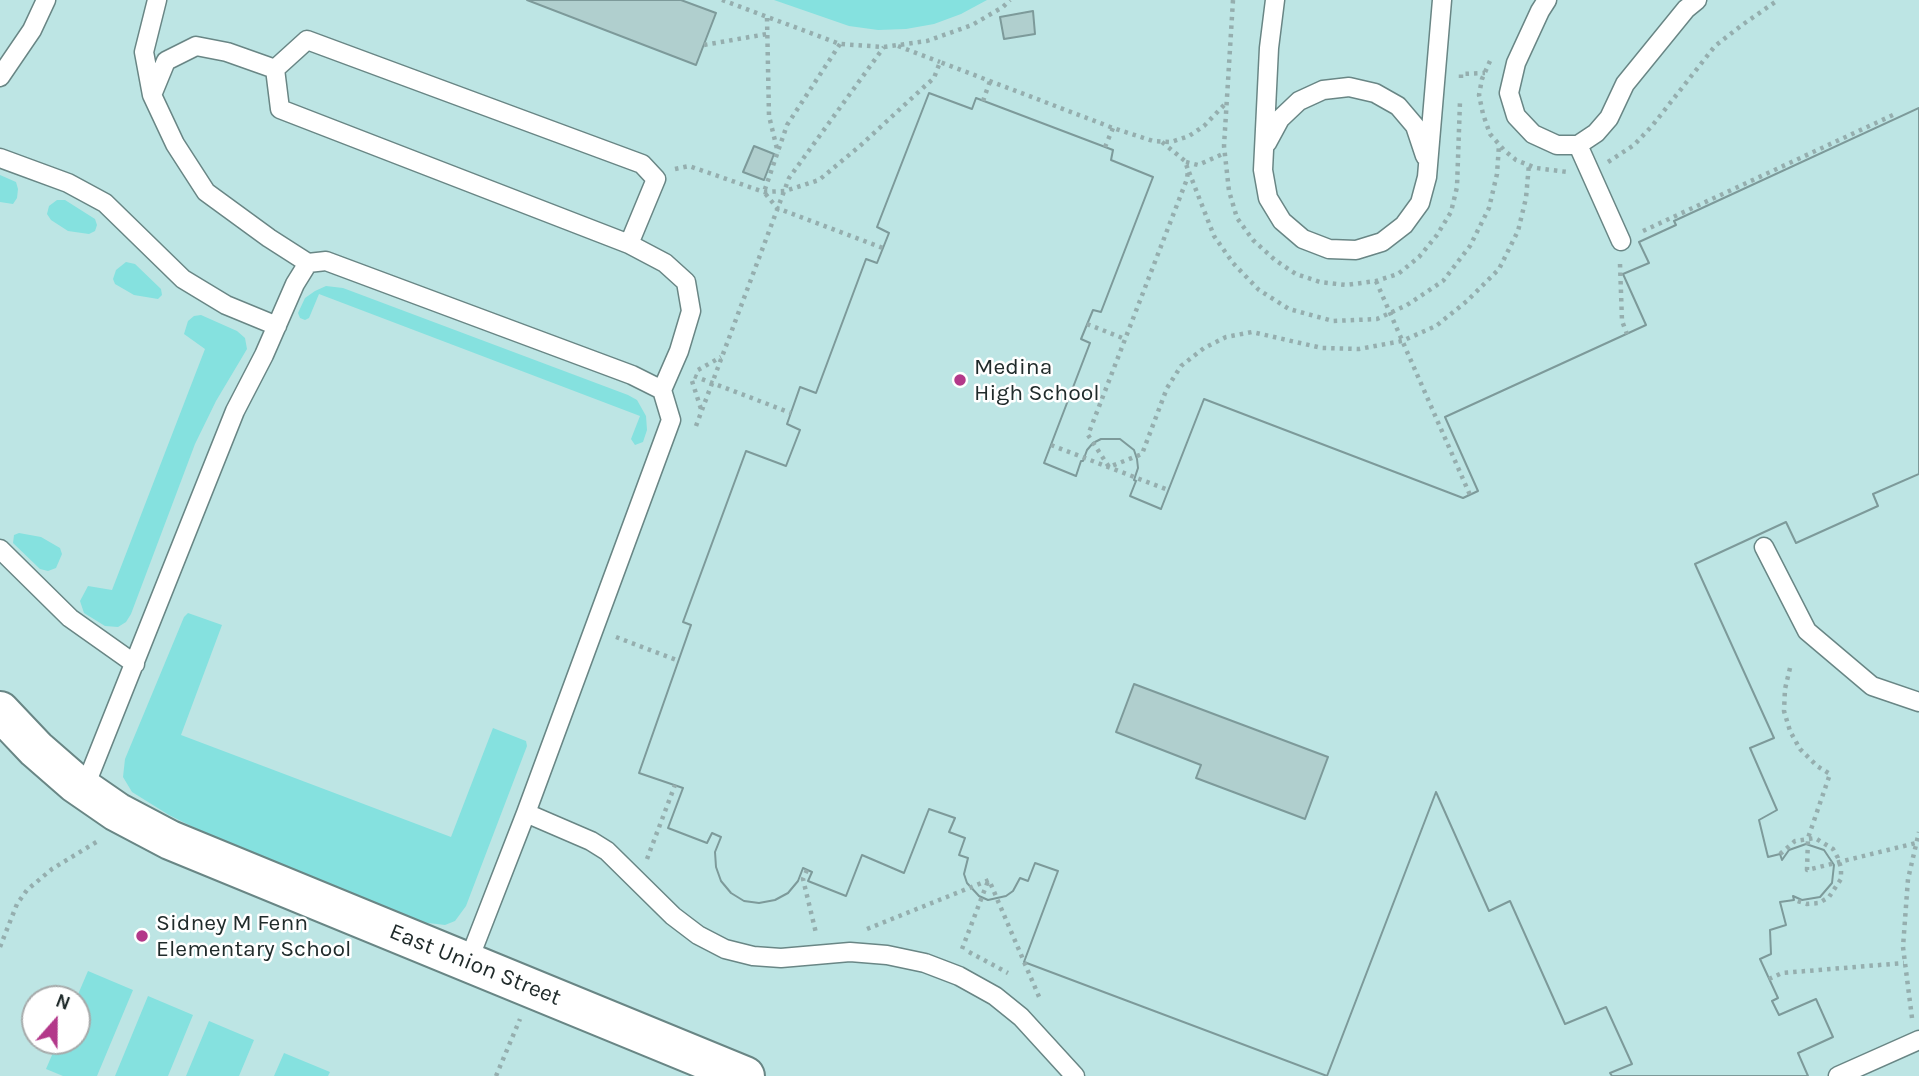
<!DOCTYPE html>
<style>
body{margin:0}
#map{position:relative;width:1919px;height:1076px;overflow:hidden;background:#d2f2f1;font-family:Karla,sans-serif}
canvas{display:block}
.north{position:absolute;left:21px;top:985px;width:70px;height:70px;box-sizing:border-box;background:#fff;border:2px solid #a6aaaa;border-radius:50%;rotate:21deg;font-size:19px;font-weight:700;line-height:28px;text-align:center;color:#202b2b}
.north::after{content:'';display:block;margin:auto;width:24px;height:32px;background:#b3388a;clip-path:polygon(50% 0,100% 100%,50% 72%,0 100%)}
</style>
<div id="map">
<canvas width="1919" height="1076"></canvas>
<div class="north">N</div>
</div>
<script>
const context = document.querySelector('canvas').getContext('2d');
context.lineJoin = 'round';
function paint(path, color) { context.fillStyle = color; context.fill(path, 'evenodd'); }
const toPath = rows => new Path2D(rows.map(r => 'M' + r).join(''));
function stroke(path, color, width, dash) { context.strokeStyle = color; context.lineWidth = width; context.lineCap = dash ? 'butt' : 'round'; context.setLineDash(dash || []); context.stroke(path); }
function drawText(font, color, halo, rows, align = 'center') {
  context.font = font + ' Karla,sans-serif'; context.lineWidth = 5; context.setLineDash([]); context.textBaseline = 'middle'; context.strokeStyle = halo; context.fillStyle = color; for (const [text, x, y, turn = 0] of rows) {
    context.save(); context.translate(x, y); context.rotate((+turn || 0) * Math.PI / 180); context.textAlign = isNaN(turn) ? turn : align; if (halo) context.strokeText(text, 0, 0); context.fillText(text, 0, 0); context.restore();
  }
}
const built = toPath([
 [0,0,1919,0,1919,1076,0,1076],
 [35,999,77,999,77,1041,35,1041]
]);
const green = toPath([
 [774,0,987,0,961,14,934,24,906,29,878,30,849,26],
 [0,175,16,182,18,189,17,198,13,204,0,202],
 [57,200,65,200,95,219,97,225,95,231,89,234,68,231,51,220,47,214,49,206],
 [126,262,135,264,161,289,162,295,158,299,134,295,115,284,113,279,116,270],
 [326,286,343,288,628,395,637,400,646,416,647,430,643,442,635,445,631,439,640,416,319,294,309,318,305,320,300,318,298,313,305,298,315,291],
 [201,315,237,331,245,338,247,349,216,401,195,444,131,614,126,622,118,627,105,626,84,613,80,601,88,586,112,590,205,349,184,334,188,321,194,316],
 [19,533,41,537,60,548,62,554,56,568,48,571,40,569,13,543,14,535],
 [188,613,222,625,181,735,451,837,493,728,526,741,527,746,466,906,455,921,445,925,420,922,197,829,169,815,132,792,123,777,125,759,184,617],
 [88,971,133,990,97,1076,63,1076,46,1069,58,1041,77,1041,76,999],
 [148,996,193,1015,168,1076,115,1076],
 [209,1021,254,1040,239,1076,186,1076],
 [284,1053,330,1072,328,1076,274,1076]
]);
const building = toPath([
 [527,0,681,0,716,13,696,65,527,0],
 [1033,11,1035,34,1004,39,1000,17,1033,11],
 [929,93,972,109,976,98,1113,150,1111,160,1153,177,1101,312,1093,310,1081,339,1090,343,1044,463,1076,476,1081,461,1083,461,1087,450,1093,443,1101,439,1120,439,1134,450,1137,459,1138,468,1134,480,1136,481,1130,496,1161,509,1204,399,1463,498,1478,491,1445,417,1646,325,1623,274,1649,263,1639,242,1676,225,1674,221,1919,108,1919,474,1873,494,1878,506,1796,543,1786,522,1695,564,1774,738,1750,748,1777,810,1759,820,1768,857,1780,854,1782,860,1789,850,1806,844,1824,850,1834,865,1832,883,1820,897,1802,900,1793,896,1794,900,1780,902,1786,925,1770,930,1771,954,1760,959,1778,998,1772,1001,1779,1015,1816,999,1833,1037,1798,1053,1808,1076,1612,1076,1610,1073,1632,1064,1606,1007,1565,1024,1510,901,1489,911,1436,792,1327,1076,1024,962,1058,871,1035,863,1028,881,1020,878,1013,891,1006,896,988,900,979,896,967,883,964,874,968,858,959,855,965,838,949,832,955,818,929,809,904,873,862,855,846,896,808,881,812,872,803,868,798,881,788,893,775,900,759,903,744,901,731,893,721,881,716,867,715,852,721,837,712,833,707,843,668,828,683,788,639,773,691,625,683,622,746,451,786,466,800,430,787,424,800,387,816,393,866,259,877,263,889,233,877,227,929,93],
 [1134,684,1328,757,1305,819,1196,778,1201,765,1116,732,1134,684],
 [929,93,972,109,976,98,1113,150,1111,160,1153,177,1101,312,1093,310,1081,339,1090,343,1044,463,1076,476,1081,461,1083,461,1087,450,1093,443,1101,439,1120,439,1134,450,1137,459,1138,468,1134,480,1136,481,1130,496,1161,509,1204,399,1463,498,1478,491,1445,417,1646,325,1623,274,1649,263,1639,242,1676,225,1674,221,1919,108,1919,474,1873,494,1878,506,1796,543,1786,522,1695,564,1774,738,1750,748,1777,810,1759,820,1768,857,1780,854,1782,860,1789,850,1806,844,1824,850,1834,865,1832,883,1820,897,1802,900,1793,896,1794,900,1780,902,1786,925,1770,930,1771,954,1760,959,1778,998,1772,1001,1779,1015,1816,999,1833,1037,1798,1053,1808,1076,1612,1076,1610,1073,1632,1064,1606,1007,1565,1024,1510,901,1489,911,1436,792,1327,1076,1024,962,1058,871,1035,863,1028,881,1020,878,1013,891,1006,896,988,900,979,896,967,883,964,874,968,858,959,855,965,838,949,832,955,818,929,809,904,873,862,855,846,896,808,881,812,872,803,868,798,881,788,893,775,900,759,903,744,901,731,893,721,881,716,867,715,852,721,837,712,833,707,843,668,828,683,788,639,773,691,625,683,622,746,451,786,466,800,430,787,424,800,387,816,393,866,259,877,263,889,233,877,227,929,93],
 [754,146,774,154,764,180,743,172,754,146]
]);
const path = toPath([
 [722,0,840,44,884,47,927,41,972,25,1003,7,1010,0],
 [1233,0,1224,146,1229,191,1237,218,1253,240,1275,260,1296,274,1320,282,1346,285,1376,281,1398,274,1419,257,1437,235,1451,212,1457,187,1460,101],
 [767,18,769,116,778,153],
 [840,44,787,125,764,192,777,208,883,248],
 [704,45,767,34],
 [898,46,940,62],
 [1490,61,1482,79,1479,95,1483,114,1490,134,1504,150,1516,160,1536,168,1567,172],
 [1461,78,1461,74,1485,73],
 [983,101,990,81],
 [1162,142,1185,161,1188,170,1187,179,1088,435,1109,467,1142,454,1167,388,1181,366,1204,348,1226,337,1252,332,1322,348,1359,349,1402,341,1436,326,1467,301,1499,269,1518,231,1526,198,1529,164],
 [1105,147,1113,128],
 [1186,162,1198,165,1225,153],
 [1608,162,1634,145,1652,126,1715,46,1742,25,1778,0],
 [675,169,689,166,764,192,785,191,819,180,861,145,925,86,934,78,940,62,1113,128,1153,141,1171,142,1189,136,1204,126,1226,103],
 [1189,172,1214,236,1233,263,1259,290,1289,309,1333,321,1377,319,1407,305,1443,281,1470,246,1489,208,1497,174,1499,145],
 [1643,231,1893,115],
 [1620,264,1622,321,1627,334],
 [1376,281,1470,495],
 [1087,324,1125,339],
 [698,370,721,357],
 [694,376,791,413],
 [692,381,701,409],
 [696,426,789,178,884,47],
 [1051,445,1168,490],
 [616,637,679,661],
 [1790,668,1785,689,1784,711,1790,731,1800,749,1817,766,1830,774,1808,838,1807,870,1916,843],
 [1780,854,1795,841,1815,838,1833,849,1838,858,1841,868,1841,879,1829,897,1819,903,1807,904,1794,900],
 [647,859,675,785],
 [807,870,803,879,816,933],
 [867,929,989,880,1040,999],
 [0,947,17,904,27,890,52,869,98,841],
 [962,949,988,881],
 [969,952,1008,973],
 [1769,979,1782,973,1904,963],
 [1912,1018,1903,947,1908,879,1919,832],
 [496,1076,520,1019]
]);
const service = toPath([
 [1275,0,1269,48,1263,170,1268,198,1282,221,1303,239,1329,249,1356,250,1382,242,1404,225,1420,203,1427,177,1442,0],
 [1547,0,1540,11,1516,63,1509,93,1516,116,1533,134,1557,145,1578,145,1596,133,1609,118,1625,84,1686,9,1697,0],
 [275,69,280,109,629,244,665,263,686,282,691,311,679,351,662,390],
 [275,69,307,40,642,164,656,179,629,244],
 [275,69,227,52,196,46,166,61,152,95,175,144,206,192,269,238,308,263],
 [0,77,32,30,46,0],
 [152,95,144,52,157,0],
 [1267,143,1280,119,1299,101,1323,90,1349,87,1375,93,1398,106,1415,126,1425,156],
 [1578,145,1621,241],
 [0,158,68,183,105,203,183,279,226,305,277,326],
 [1764,547,1807,631,1872,686,1919,702],
 [0,549,70,618,135,664],
 [84,789,235,411,264,355,295,284,308,263,326,261,632,375,662,390,671,420,526,813,468,962],
 [526,813,591,841,607,851,673,916,698,935,725,949,753,956,781,958,850,952,887,955,925,963,959,976,995,996,1021,1017,1075,1076],
 [1838,1076,1919,1040]
]);
const tertiary = toPath([
 [0,711,36,749,75,783,117,812,170,840,745,1076]
]);
const markers = [
 [960,380,7,"#b3388a"],
 [142,936,7,"#b3388a"]
];
const poiNames = [
 ["Medina",974,367],
 ["High School",974,393],
 ["Sidney M Fenn",156,923],
 ["Elementary School",156,949]
];
const streetNames = [
 ["East Union Street",475,965,22]
];
paint(built, '#bde5e4');
paint(green, '#85e1df');
paint(building, '#b0cfce');
stroke(building, '#7d9a9a', 2);
stroke(service, '#698685', 21);
stroke(tertiary, '#698685', 42);
stroke(path, '#95aeae', 4.5, [3.5, 5]);
stroke(service, '#fff', 18);
stroke(tertiary, '#fff', 38);
for (const [x, y, r, color] of markers) { const dot = new Path2D(); dot.arc(x, y, r, 0, 2 * Math.PI); context.fillStyle = color; context.fill(dot); stroke(dot, '#fff', 2.5); }
drawText('23px', '#202b2b', '#fff', poiNames, 'left');
drawText('23px', '#202b2b', '#fff', streetNames);
</script>
